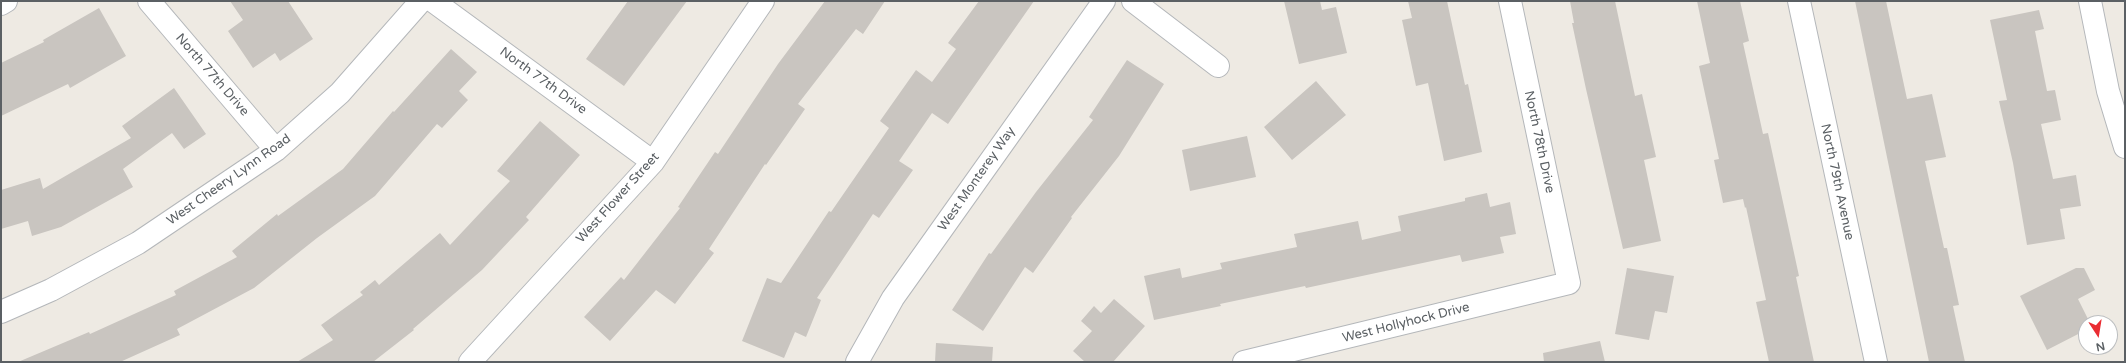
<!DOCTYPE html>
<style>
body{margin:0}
#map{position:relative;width:2126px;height:363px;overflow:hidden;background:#eeeae3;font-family:"Varela Round",sans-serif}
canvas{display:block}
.frame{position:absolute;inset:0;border:2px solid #5b6064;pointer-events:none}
.north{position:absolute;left:2078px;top:315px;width:40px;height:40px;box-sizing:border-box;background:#fff;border:1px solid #bdbfc1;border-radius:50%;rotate:168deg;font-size:11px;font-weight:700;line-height:16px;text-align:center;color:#5b6064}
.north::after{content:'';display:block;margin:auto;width:14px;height:18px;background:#ea2d33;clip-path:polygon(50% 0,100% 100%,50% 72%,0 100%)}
</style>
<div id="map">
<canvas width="2126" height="363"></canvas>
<div class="frame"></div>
<div class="north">N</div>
</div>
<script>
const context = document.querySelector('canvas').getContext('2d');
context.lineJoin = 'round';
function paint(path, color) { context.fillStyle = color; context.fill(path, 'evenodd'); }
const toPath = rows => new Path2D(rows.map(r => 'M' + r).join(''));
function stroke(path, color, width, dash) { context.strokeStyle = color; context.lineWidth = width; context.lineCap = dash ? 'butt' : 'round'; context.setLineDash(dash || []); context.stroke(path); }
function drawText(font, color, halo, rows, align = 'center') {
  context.font = font + ' "Varela Round",sans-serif'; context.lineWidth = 3; context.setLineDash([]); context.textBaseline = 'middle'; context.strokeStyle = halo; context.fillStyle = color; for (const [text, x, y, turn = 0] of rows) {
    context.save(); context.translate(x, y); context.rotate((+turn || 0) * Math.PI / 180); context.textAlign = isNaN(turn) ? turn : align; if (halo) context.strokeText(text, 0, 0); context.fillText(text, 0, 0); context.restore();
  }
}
const building = toPath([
 [230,1,288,1,313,39,280,61,275,53,253,68,228,31,243,20],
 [628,1,687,1,624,86,586,59],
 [825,1,885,1,863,34,856,29,798,104,805,109,766,165,765,164,709,249,714,253,675,304,656,290,610,341,584,317,621,277,624,280,680,208,678,207,715,152,718,154,778,64],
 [979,1,1034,1,948,124,932,113,899,161,913,170,879,218,873,214,817,298,821,300,806,337,795,332,784,358,742,341,767,278,781,283,829,211,831,212,889,128,880,121,916,70,932,82,956,49,948,43],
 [1284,1,1320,1,1322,10,1336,7,1347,53,1299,64],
 [1408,1,1447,1,1465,85,1468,84,1482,152,1444,161,1428,83,1416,86,1402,20,1412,18],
 [1570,1,1615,1,1635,96,1642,94,1656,157,1644,160,1661,241,1623,249,1586,89,1572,23,1574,23],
 [1697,1,1740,1,1749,41,1743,43,1763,134,1768,133,1799,276,1796,277,1814,362,1769,362,1756,302,1766,300,1746,207,1745,208,1743,199,1723,203,1714,160,1719,159,1699,66,1710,63],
 [1855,1,1886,1,1907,99,1932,94,1946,157,1925,161,1944,248,1947,248,1959,305,1953,306,1965,362,1929,362],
 [99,8,126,56,70,88,68,84,1,116,1,63,44,42,43,40],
 [2039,10,2044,29,2035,31,2047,91,2055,90,2061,120,2041,124,2053,179,2076,175,2081,206,2060,209,2065,239,2027,245,2013,163,1999,101,2007,100,1990,20],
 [451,49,477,72,459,91,468,100,442,128,437,124,375,196,317,238,254,288,177,329,180,335,120,362,18,362,89,332,90,334,176,295,174,291,237,257,232,251,277,214,278,216,343,169,393,111,394,112],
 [1127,60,1164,84,1119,156,1071,217,1072,218,1033,273,1025,267,983,331,952,310,989,253,991,254,1036,192,1093,120,1089,117],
 [1316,81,1346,115,1292,160,1264,127],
 [174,88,206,134,184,149,172,133,123,169,133,187,61,227,32,236,28,221,1,229,1,190,40,178,43,189,131,138,122,126],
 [540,121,580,155,526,217,529,220,482,270,413,329,414,330,373,362,297,362,333,340,321,325,363,295,360,292,375,280,379,285,440,233,450,245,510,181,497,171],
 [1247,136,1256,177,1190,191,1182,150],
 [1487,193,1490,207,1510,202,1516,234,1500,237,1504,253,1462,262,1460,255,1306,288,1305,286,1220,304,1221,306,1154,320,1144,276,1180,268,1182,278,1222,269,1220,263,1297,247,1294,234,1358,221,1362,240,1401,231,1398,216,1465,201,1465,198],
 [1627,268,1674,276,1667,313,1655,311,1649,340,1615,334],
 [2076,268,2084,268,2095,290,2078,299,2090,323,2086,323,2086,330,2047,350,2020,296],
 [1114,299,1145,326,1113,362,1085,362,1073,351,1092,331,1081,321,1094,306,1101,313],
 [1600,341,1605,362,1544,362,1543,353],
 [936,343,993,347,992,362,935,362]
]);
const minor = toPath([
 [149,1,276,150],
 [433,1,653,162],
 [1133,1,1218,66],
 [1799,1,1876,362],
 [2090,1,2108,91,2125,147],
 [1,4,6,1],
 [1,312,51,290,138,243,276,150,340,93,421,1],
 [470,362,653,162,763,1],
 [857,362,893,298,1104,1],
 [1244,362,1569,283,1510,1]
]);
const streetNames = [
 ["North 77th Drive",212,75,49],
 ["North 77th Drive",543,81,36],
 ["North 78th Drive",1539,142,78],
 ["West Monterey Way",977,179,-55],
 ["West Cheery Lynn Road",229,180,-35],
 ["North 79th Avenue",1837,182,78],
 ["West Flower Street",618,198,-48],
 ["West Hollyhock Drive",1406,323,-14]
];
paint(building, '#c9c5c0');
stroke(minor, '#b4b7ba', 24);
stroke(minor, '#fff', 22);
drawText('13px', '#5b6064', '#fff', streetNames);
</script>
